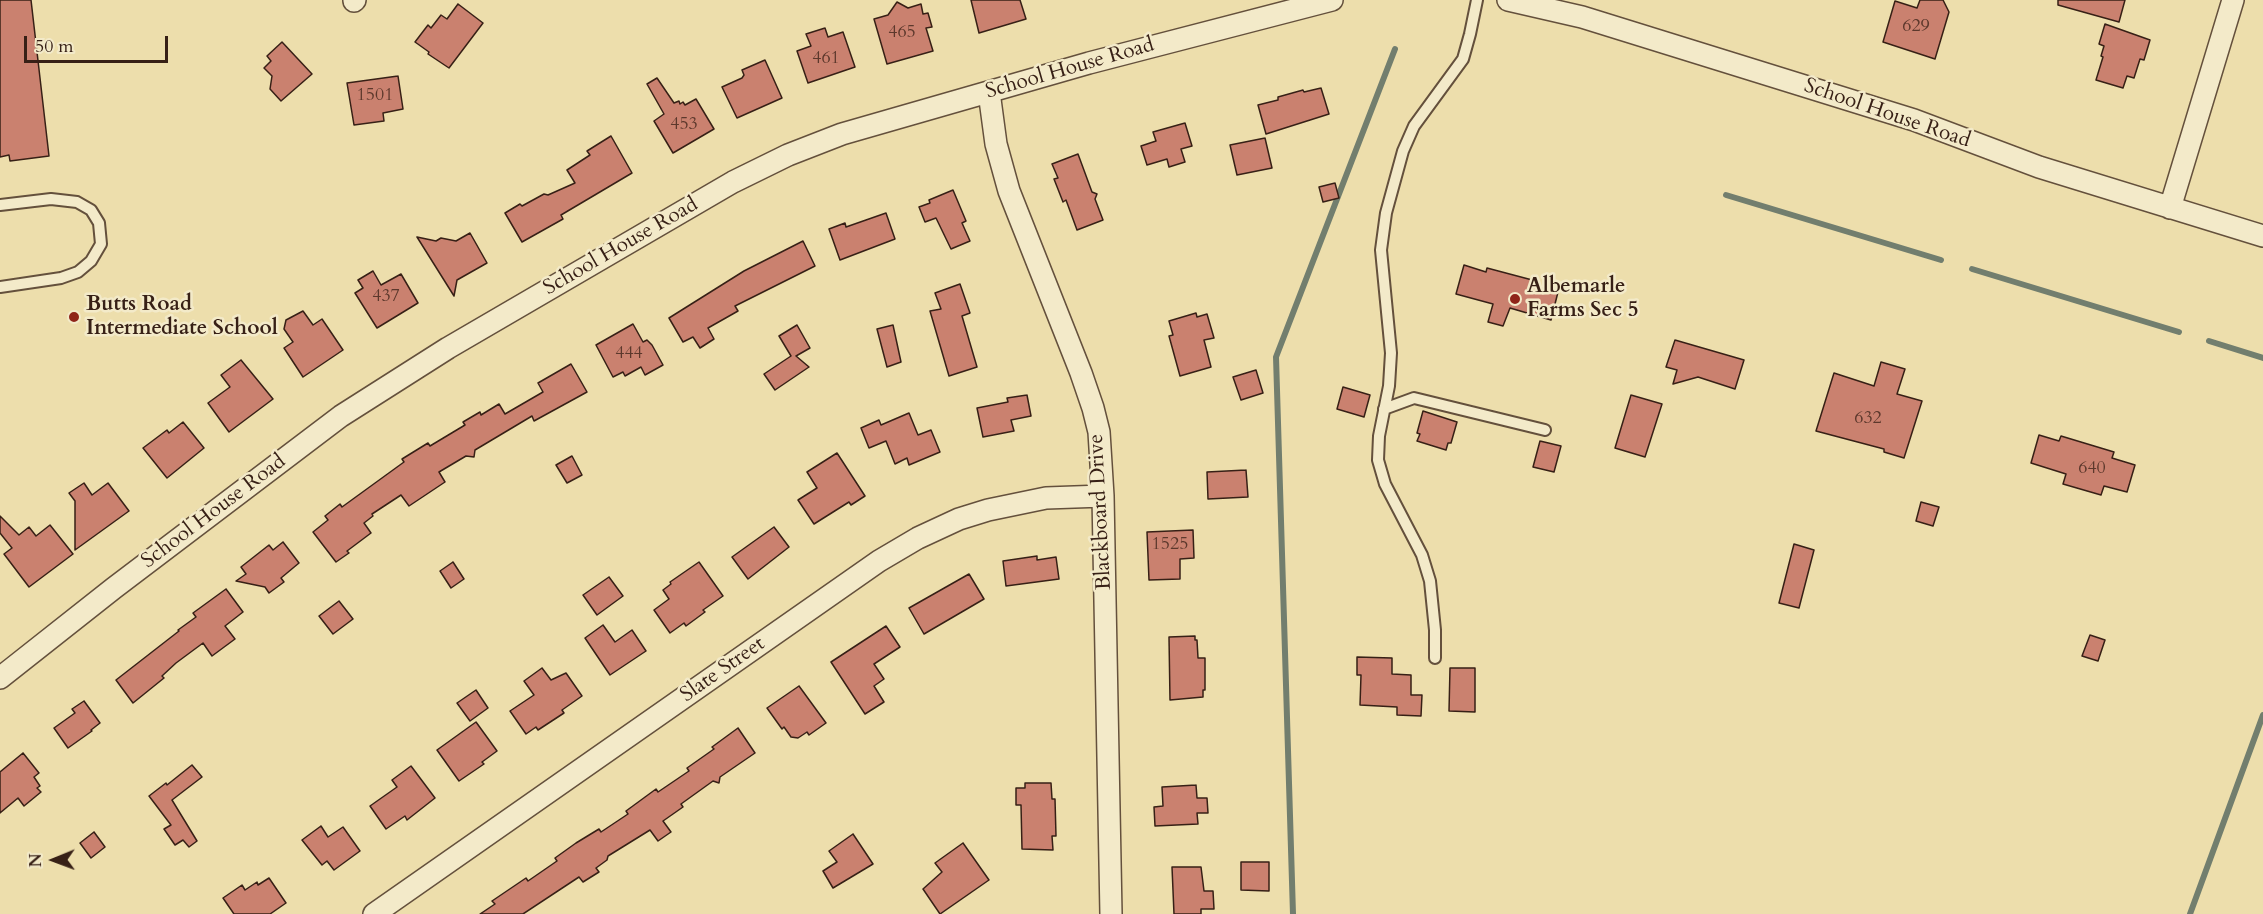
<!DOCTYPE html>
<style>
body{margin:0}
#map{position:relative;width:2263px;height:914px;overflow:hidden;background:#eddeac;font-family:Cardo,serif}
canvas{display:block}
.north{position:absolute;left:24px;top:830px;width:60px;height:60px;-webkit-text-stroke:4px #f3eac9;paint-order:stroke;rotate:269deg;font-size:16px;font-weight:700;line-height:24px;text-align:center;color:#372016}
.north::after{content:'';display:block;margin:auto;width:21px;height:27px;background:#372016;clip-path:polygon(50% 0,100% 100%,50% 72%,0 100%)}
.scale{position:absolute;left:24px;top:36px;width:144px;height:27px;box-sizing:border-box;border:3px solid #372016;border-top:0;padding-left:8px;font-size:18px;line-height:21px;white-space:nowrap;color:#372016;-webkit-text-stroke:4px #f3eac9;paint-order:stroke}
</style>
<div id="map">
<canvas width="2263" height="914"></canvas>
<div class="north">N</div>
<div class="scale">50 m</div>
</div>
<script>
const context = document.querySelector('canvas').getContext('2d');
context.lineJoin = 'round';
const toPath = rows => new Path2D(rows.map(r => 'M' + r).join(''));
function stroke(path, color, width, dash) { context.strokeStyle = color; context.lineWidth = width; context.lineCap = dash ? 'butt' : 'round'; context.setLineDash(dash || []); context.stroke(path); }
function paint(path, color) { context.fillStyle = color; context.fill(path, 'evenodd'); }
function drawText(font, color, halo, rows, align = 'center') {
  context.font = font + ' Cardo,serif'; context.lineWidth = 5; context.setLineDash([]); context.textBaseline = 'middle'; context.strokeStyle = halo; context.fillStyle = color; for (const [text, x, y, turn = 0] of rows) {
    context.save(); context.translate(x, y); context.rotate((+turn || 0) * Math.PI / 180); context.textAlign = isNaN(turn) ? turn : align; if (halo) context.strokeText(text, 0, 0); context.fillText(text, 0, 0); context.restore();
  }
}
const stream = toPath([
 [1726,195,1941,260],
 [1972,269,2179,332],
 [2209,341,2263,358],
 [1293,914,1276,357,1395,49],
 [2190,914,2263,715]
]);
const building = toPath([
 [0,0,31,0,49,156,10,161,9,155,0,157,0,0],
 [971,0,1020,0,1026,19,979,33,971,0],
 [1920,0,1943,0,1949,12,1935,59,1883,42,1895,1,1917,8,1920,0],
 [2058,0,2125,0,2119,22,2058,5,2058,0],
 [897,2,908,8,921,4,923,14,928,13,932,27,926,28,933,51,887,64,874,19,888,15,897,2],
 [458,4,483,23,449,68,428,54,429,52,415,42,428,25,431,28,441,15,447,19,458,4],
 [2105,24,2150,40,2144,60,2140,59,2134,78,2127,76,2123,88,2096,80,2103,57,2101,56,2104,46,2099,44,2105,24],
 [825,28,828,37,843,32,855,67,808,83,797,51,811,46,806,34,825,28],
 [282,42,312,74,281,101,270,89,272,76,264,68,271,61,267,56,282,42],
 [765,60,782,98,737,118,722,87,742,78,744,75,742,70,765,60],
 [398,76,403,109,383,113,384,121,354,125,347,83,398,76],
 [657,78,674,103,679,101,680,104,683,102,685,105,696,99,714,129,673,153,654,121,664,114,647,84,657,78],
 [1321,88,1329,114,1266,134,1258,105,1278,100,1278,97,1303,90,1304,92,1321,88],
 [1185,123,1192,146,1181,149,1185,162,1169,167,1167,159,1147,165,1141,146,1156,141,1153,132,1185,123],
 [611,136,632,173,561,215,563,219,522,242,505,213,520,204,522,206,544,194,548,195,575,183,567,170,590,155,587,151,611,136],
 [1265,138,1272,168,1237,175,1230,145,1265,138],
 [1078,154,1092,192,1097,194,1095,199,1103,220,1077,230,1066,200,1063,202,1054,179,1058,178,1052,164,1078,154],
 [1335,183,1339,198,1323,202,1319,187,1335,183],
 [953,190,966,221,962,223,970,241,951,249,936,218,925,222,919,207,930,203,929,200,953,190],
 [886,213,895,239,840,260,829,229,845,223,846,227,886,213],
 [470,233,487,263,457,280,454,296,417,237,436,241,441,238,456,241,470,233],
 [803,241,815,266,735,306,738,311,708,328,714,339,700,348,693,337,683,342,669,318,744,271,803,241],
 [1464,265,1486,272,1487,268,1536,281,1535,286,1558,292,1551,320,1510,308,1503,326,1488,322,1493,304,1456,294,1464,265],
 [373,271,381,285,401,274,418,303,377,328,355,293,363,288,358,280,373,271],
 [960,284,970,313,962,316,977,367,949,376,930,311,941,309,935,293,960,284],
 [303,311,313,325,322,319,343,350,303,377,284,348,293,342,284,329,286,320,303,311],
 [1196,313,1197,317,1207,314,1214,338,1204,340,1211,367,1180,376,1169,336,1173,335,1169,321,1196,313],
 [633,324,643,342,647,340,652,345,663,365,645,375,641,367,625,376,623,372,613,377,596,345,633,324],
 [797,325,810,348,796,356,809,367,775,390,764,374,791,356,779,336,797,325],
 [893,325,901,362,887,367,877,329,893,325],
 [1675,340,1744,360,1735,389,1698,377,1673,384,1677,370,1666,367,1675,340],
 [241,360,273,399,229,432,208,403,230,387,221,375,241,360],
 [1881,362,1905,369,1897,394,1922,401,1904,458,1884,452,1884,449,1816,431,1834,373,1874,386,1881,362],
 [571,364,587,392,534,421,532,416,475,450,474,457,466,456,439,472,445,482,409,506,401,495,372,514,373,516,364,523,371,533,347,551,349,553,336,562,313,532,328,520,325,516,340,504,342,507,404,462,402,459,428,443,430,446,465,425,463,422,480,412,481,415,499,404,505,414,543,392,538,383,571,364],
 [1256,370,1263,393,1241,400,1233,377,1256,370],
 [1343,387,1370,395,1364,417,1337,409,1343,387],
 [1027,395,1031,416,1011,420,1014,431,983,437,977,408,1008,402,1007,398,1027,395],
 [1631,395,1662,404,1645,457,1615,448,1631,395],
 [1423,411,1457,422,1451,443,1448,443,1446,450,1417,441,1420,434,1417,433,1423,411],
 [909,413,918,435,931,430,940,452,909,465,907,458,895,464,886,441,869,448,861,428,879,420,881,425,909,413],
 [183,422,204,448,167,478,143,448,167,430,169,433,183,422],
 [2039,435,2059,441,2061,436,2114,452,2112,458,2135,465,2127,492,2104,486,2101,495,2063,484,2066,474,2031,463,2039,435],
 [1540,441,1561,446,1554,472,1533,467,1540,441],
 [837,453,865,496,851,505,849,502,814,524,798,500,817,488,807,472,837,453],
 [572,456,582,475,567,483,556,465,572,456],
 [1246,470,1248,497,1208,499,1207,472,1246,470],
 [84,483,92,495,108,483,129,511,75,550,75,501,69,493,84,483],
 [1921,502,1939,507,1933,526,1916,521,1921,502],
 [0,516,19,535,29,527,36,536,50,525,73,554,29,587,4,554,12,548,0,533,0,516],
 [774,527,789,547,748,579,732,557,774,527],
 [1193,530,1194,558,1180,559,1180,579,1149,580,1147,532,1193,530],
 [283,542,299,563,281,578,284,582,269,593,265,587,236,581,246,574,241,567,269,545,273,550,283,542],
 [1794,544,1814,550,1799,608,1779,603,1794,544],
 [1037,556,1037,560,1056,557,1059,579,1006,586,1003,561,1037,556],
 [453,562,464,579,451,588,440,571,453,562],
 [699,562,723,596,703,610,705,612,686,626,684,623,670,633,654,610,669,599,663,590,671,584,670,582,699,562],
 [969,574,984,599,924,634,909,608,969,574],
 [609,577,623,596,597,615,583,595,609,577],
 [226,589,243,612,225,626,235,639,212,656,203,643,176,663,162,676,164,678,133,703,116,680,179,631,178,630,196,617,193,613,226,589],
 [339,601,353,619,333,634,319,616,339,601],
 [603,625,615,642,632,630,646,651,610,675,585,638,603,625],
 [886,626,900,647,874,664,884,679,874,686,884,702,865,714,831,662,886,626],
 [2090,635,2105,640,2098,661,2082,656,2090,635],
 [1195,636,1195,640,1197,640,1198,658,1205,658,1205,690,1203,690,1203,697,1170,700,1169,637,1195,636],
 [1357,657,1392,658,1392,674,1411,675,1411,695,1422,695,1421,716,1397,715,1397,707,1360,705,1361,675,1357,675,1357,657],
 [542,668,551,680,566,673,582,696,562,710,564,713,538,730,536,727,526,734,510,711,534,695,524,681,542,668],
 [1450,668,1475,668,1475,712,1449,711,1450,668],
 [799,686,826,723,809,735,807,732,798,738,791,737,784,727,782,729,767,708,799,686],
 [476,690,488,708,470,721,457,703,476,690],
 [84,701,100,723,91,730,92,731,68,748,54,728,75,713,72,709,84,701],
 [476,722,497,751,482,762,484,764,459,781,437,750,476,722],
 [738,728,755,753,720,777,719,783,713,781,681,804,683,807,663,821,671,832,658,841,650,830,608,856,607,860,596,868,599,872,583,882,579,877,523,914,480,914,495,904,492,901,526,878,528,881,557,861,555,858,576,843,599,829,601,832,628,814,626,811,656,789,658,792,689,771,687,768,714,749,712,747,738,728],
 [23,753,39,773,34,777,40,786,37,788,41,792,24,806,18,798,0,813,0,772,23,753],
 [192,765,202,777,172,800,197,841,189,847,183,840,175,845,164,829,171,825,149,796,166,783,167,785,192,765],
 [411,766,435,798,407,820,405,816,386,829,370,806,397,787,392,780,411,766],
 [1025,783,1051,783,1052,799,1055,799,1056,836,1052,836,1053,850,1022,849,1021,805,1016,805,1016,788,1025,788,1025,783],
 [1196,785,1197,798,1207,798,1208,813,1197,813,1198,824,1155,826,1154,807,1163,806,1162,787,1196,785],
 [321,826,328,837,343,827,360,851,334,870,327,861,322,865,302,840,321,826],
 [94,832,105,847,91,858,80,843,94,832],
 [853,834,873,864,833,888,823,871,837,862,829,851,853,834],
 [963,843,989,880,940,914,923,889,942,872,935,863,963,843],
 [1241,862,1269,862,1269,891,1241,890,1241,862],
 [1172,867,1201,867,1204,891,1213,891,1214,909,1201,909,1201,914,1174,914,1172,867],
 [269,878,286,903,270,914,234,914,223,898,242,885,245,890,257,882,258,885,269,878]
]);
const lane = toPath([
 [0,205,51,199,77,202,91,210,99,223,101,244,91,261,78,272,61,278,0,287],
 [1384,409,1414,398,1545,430],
 [1435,658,1435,630,1430,581,1422,555,1385,484,1378,460,1379,436,1389,386,1391,353,1381,250,1386,213,1403,151,1414,126,1463,59,1470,34,1477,0]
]);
const street = toPath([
 [1508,0,1582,17,1914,120,2039,167,2263,236],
 [354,1,355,0],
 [989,92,996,144,1009,191,1081,373,1093,408,1099,432,1103,496,1111,914],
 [2170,208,2233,0],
 [0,678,114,588,341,416,448,348,733,182,788,155,842,134,1089,63,1332,0],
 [374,914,879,561,918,538,959,519,988,510,1046,498,1103,496]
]);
const markers = [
 [1515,299,6,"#8f2418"],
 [74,317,6,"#8f2418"]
];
const numberNames = [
 ["629",1916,27],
 ["465",902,33],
 ["461",826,59],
 ["1501",375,96],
 ["453",684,125],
 ["437",386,297],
 ["444",629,354],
 ["632",1868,419],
 ["640",2092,469],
 ["1525",1170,545]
];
const streetNames = [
 ["School House Road",1070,69,-16],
 ["School House Road",1887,114,19],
 ["School House Road",621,247,-30],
 ["School House Road",214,512,-37],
 ["Blackboard Drive",1101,512,-93],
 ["Slate Street",723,670,-35]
];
const poiNames = [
 ["Albemarle",1527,287],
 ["Farms Sec 5",1527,311],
 ["Butts Road",86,305],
 ["Intermediate School",86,329]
];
stroke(stream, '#727e6e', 6);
paint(building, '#ca816f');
stroke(building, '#372016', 1.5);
stroke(lane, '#64503c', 14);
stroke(street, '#64503c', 24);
stroke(lane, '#f3eac9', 10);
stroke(street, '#f3eac9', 21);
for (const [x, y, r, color] of markers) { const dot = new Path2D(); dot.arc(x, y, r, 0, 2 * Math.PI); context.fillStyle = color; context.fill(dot); stroke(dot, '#f3eac9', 2); }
drawText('18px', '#5c382c', null, numberNames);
drawText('21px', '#372016', '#f3eac9', streetNames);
drawText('bold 21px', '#372016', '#f3eac9', poiNames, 'left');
</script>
